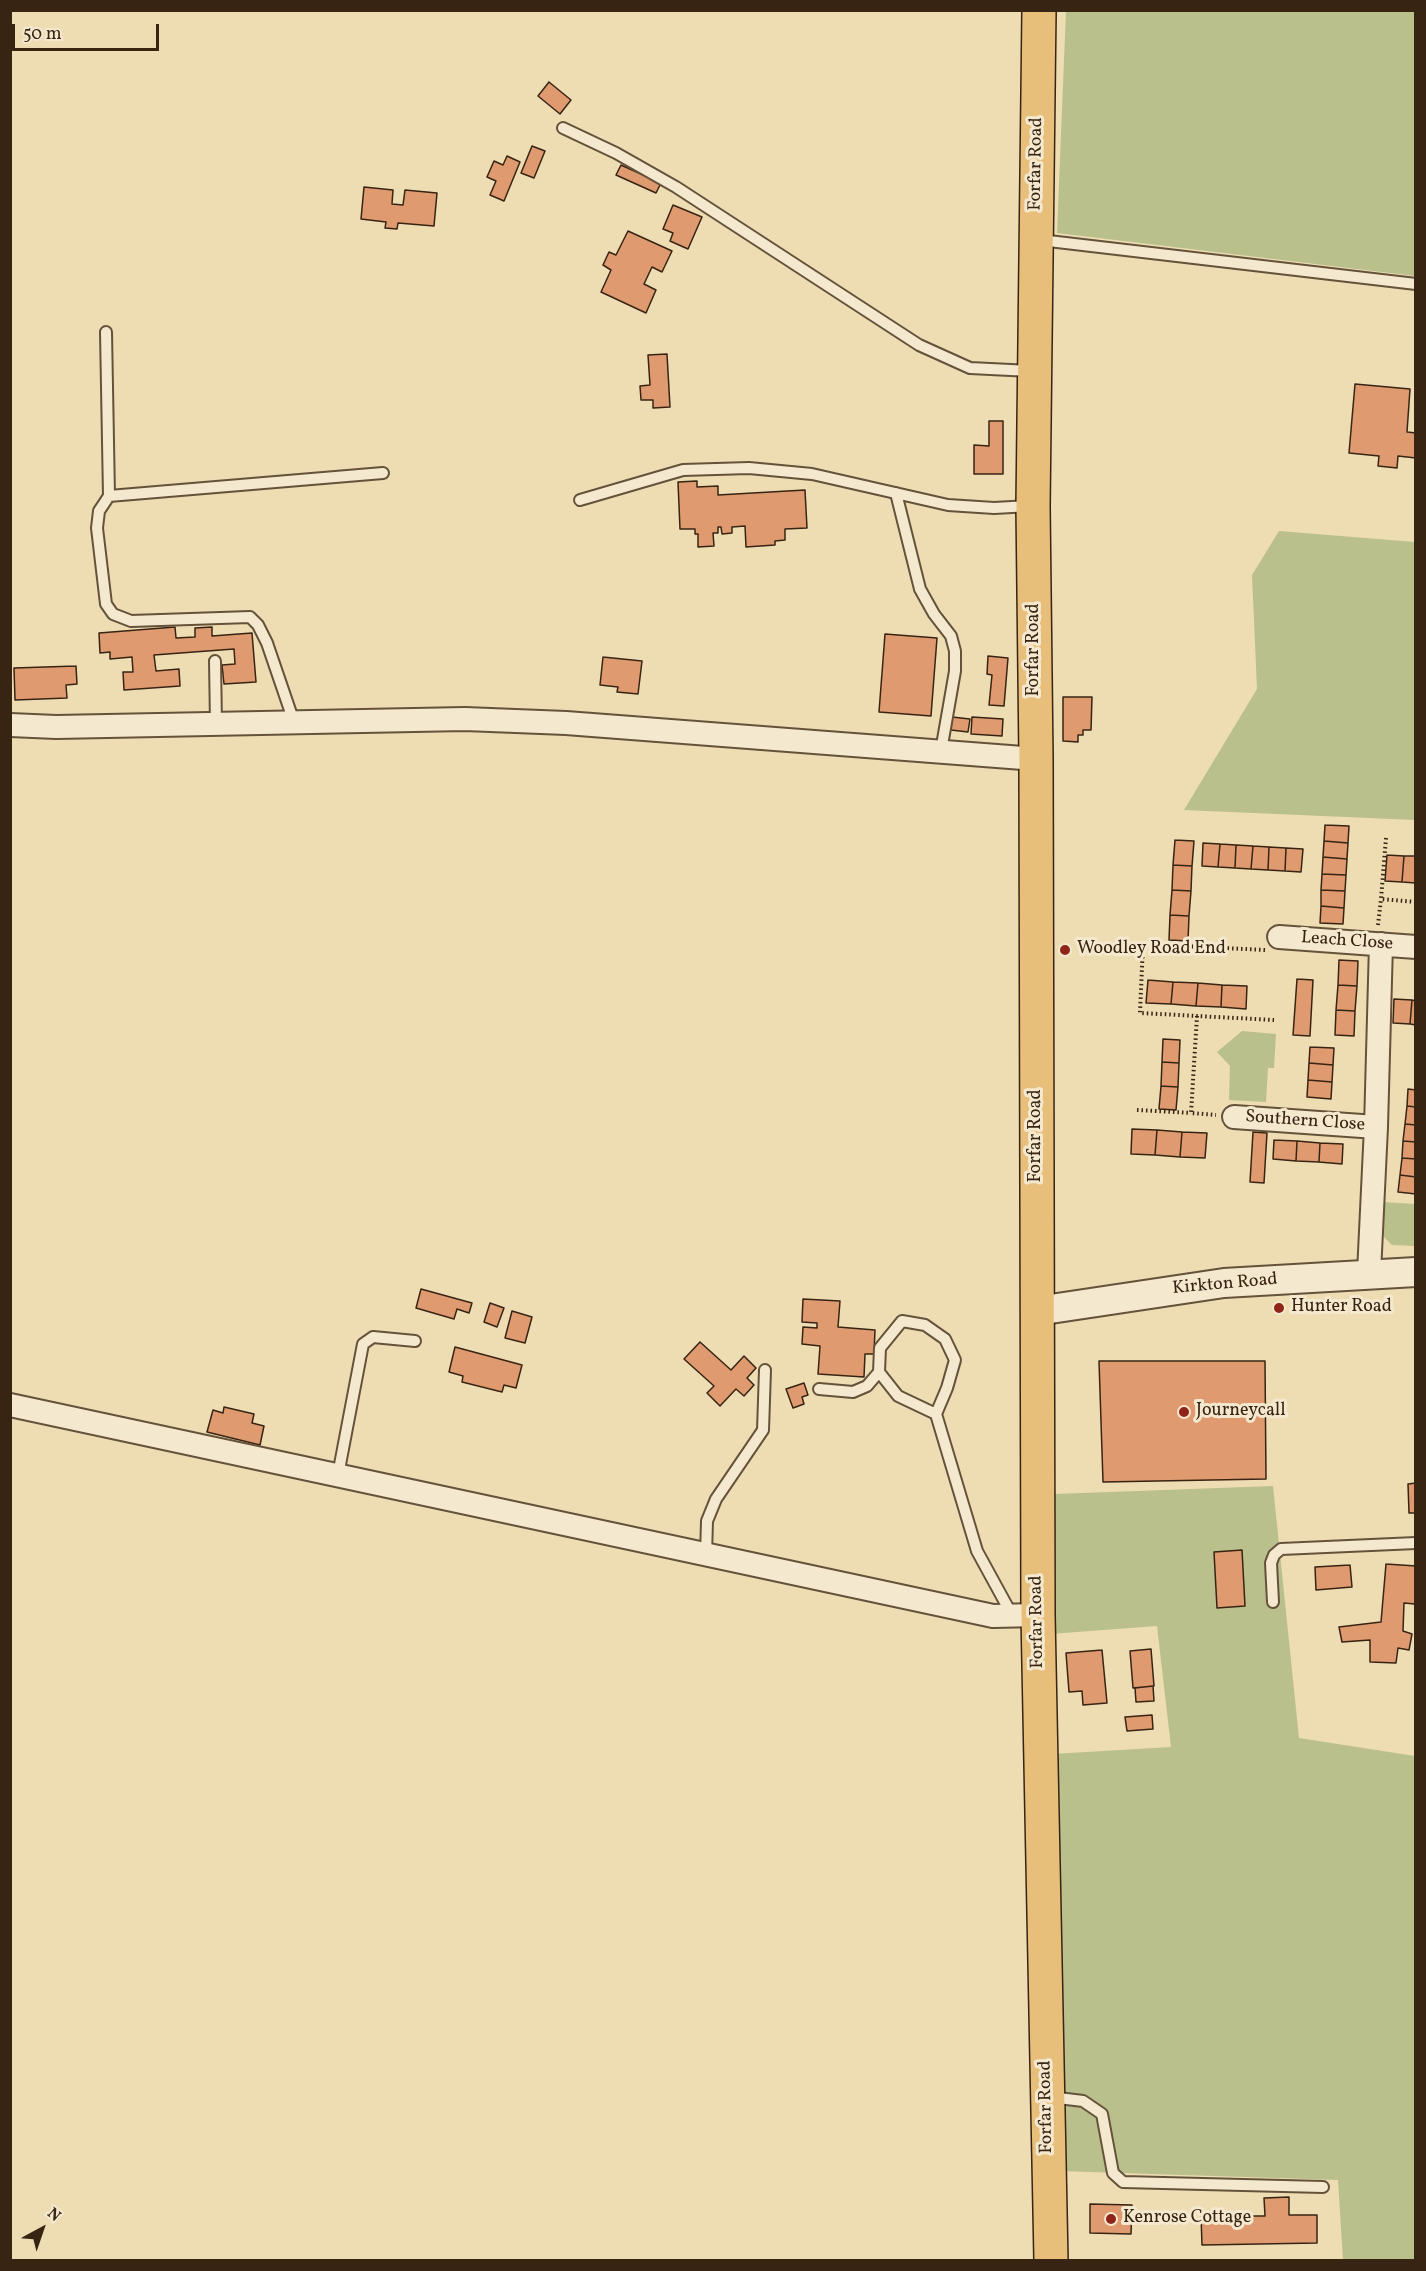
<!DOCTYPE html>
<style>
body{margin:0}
#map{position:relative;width:1426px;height:2271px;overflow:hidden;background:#eedcb3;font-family:Vollkorn,serif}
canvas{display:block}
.frame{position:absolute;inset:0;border:12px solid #372413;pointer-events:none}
.north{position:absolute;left:12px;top:2199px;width:60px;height:60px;-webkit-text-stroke:4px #f4e8ce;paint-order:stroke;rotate:40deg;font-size:16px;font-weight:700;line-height:24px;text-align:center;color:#372413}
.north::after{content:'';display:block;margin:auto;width:21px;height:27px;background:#372413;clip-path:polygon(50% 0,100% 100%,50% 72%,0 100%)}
.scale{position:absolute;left:12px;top:24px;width:147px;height:27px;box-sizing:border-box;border:3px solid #372413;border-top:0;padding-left:8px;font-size:18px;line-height:21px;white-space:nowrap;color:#372413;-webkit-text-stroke:4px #f4e8ce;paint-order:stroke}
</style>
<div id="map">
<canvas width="1426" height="2271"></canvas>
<div class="frame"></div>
<div class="north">N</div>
<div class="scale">50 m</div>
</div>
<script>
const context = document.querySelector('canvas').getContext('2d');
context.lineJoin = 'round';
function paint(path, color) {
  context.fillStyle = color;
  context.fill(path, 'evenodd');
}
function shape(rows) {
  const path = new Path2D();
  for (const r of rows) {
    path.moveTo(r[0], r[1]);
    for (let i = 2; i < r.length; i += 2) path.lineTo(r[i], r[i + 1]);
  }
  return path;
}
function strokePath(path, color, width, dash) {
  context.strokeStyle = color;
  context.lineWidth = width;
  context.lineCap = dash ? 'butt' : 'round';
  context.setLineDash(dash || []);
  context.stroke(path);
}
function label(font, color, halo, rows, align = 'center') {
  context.font = font + ' Vollkorn,serif';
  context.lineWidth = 6;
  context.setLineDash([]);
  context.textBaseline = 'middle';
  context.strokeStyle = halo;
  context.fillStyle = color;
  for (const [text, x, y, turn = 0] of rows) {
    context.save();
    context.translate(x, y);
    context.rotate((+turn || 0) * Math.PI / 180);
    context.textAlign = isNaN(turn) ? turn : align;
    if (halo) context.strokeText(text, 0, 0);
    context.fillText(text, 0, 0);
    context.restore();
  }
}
paint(shape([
 [1066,11,1415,11,1415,276,1057,233],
 [1279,531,1415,542,1415,820,1184,810,1257,689,1252,575],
 [1242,1031,1276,1034,1274,1068,1268,1068,1266,1102,1229,1100,1230,1066,1217,1052],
 [1383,1202,1415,1204,1415,1246,1392,1245,1381,1234],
 [1273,1486,1299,1738,1415,1756,1415,2260,1343,2260,1338,2180,1059,2171,1052,1754,1171,1747,1157,1626,1050,1634,1055,1494]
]), '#bac08b');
const building = shape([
 [549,82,571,100,560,114,538,96,549,82],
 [532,146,545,151,534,178,521,173,532,146],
 [507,156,520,162,504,201,490,195,496,181,487,177,494,161,503,165,507,156],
 [621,165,661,183,656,193,616,175,621,165],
 [364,187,393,190,392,204,403,205,405,190,437,193,434,226,398,223,397,229,385,228,386,222,361,219,364,187],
 [673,205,702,217,688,249,670,241,673,233,663,229,673,205],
 [628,231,672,251,662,272,652,267,644,284,656,290,646,313,601,292,611,270,603,265,609,252,616,255,628,231],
 [667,354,670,407,653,408,653,400,641,400,640,386,650,385,648,355,667,354],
 [1355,384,1410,389,1407,432,1416,433,1416,458,1398,456,1397,468,1378,466,1379,456,1349,453,1355,384],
 [989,421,1003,421,1003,474,974,474,974,445,989,446,989,421],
 [697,481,697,487,718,486,718,495,805,490,807,528,785,529,785,540,775,541,775,545,746,547,745,526,732,527,732,533,722,534,721,527,718,527,718,533,713,533,714,546,698,547,698,534,695,534,695,529,680,529,678,482,697,481],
 [175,627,176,638,195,637,195,628,212,627,212,636,252,633,256,682,224,684,222,665,235,664,234,649,154,655,156,671,179,669,180,686,124,690,123,672,133,672,132,657,110,659,110,652,100,653,99,633,175,627],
 [885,634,937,638,931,716,879,712,885,634],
 [988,656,1008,658,1004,706,989,705,992,675,987,674,988,656],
 [603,657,642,661,638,694,617,692,618,687,600,685,603,657],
 [76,666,77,684,66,685,67,698,15,700,14,668,76,666],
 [1063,697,1092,697,1091,730,1083,730,1083,735,1078,735,1078,742,1063,741,1063,697],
 [952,717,970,719,968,732,951,730,952,717],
 [972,717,1003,719,1002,736,971,734,972,717],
 [1325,825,1349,826,1348,843,1324,841,1325,825],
 [1175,840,1194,841,1192,866,1173,865,1175,840],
 [1324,841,1348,843,1347,859,1323,857,1324,841],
 [1203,843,1220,844,1218,867,1202,866,1203,843],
 [1220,844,1236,845,1235,868,1218,867,1220,844],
 [1236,845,1253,846,1251,869,1235,868,1236,845],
 [1253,846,1269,847,1268,870,1251,869,1253,846],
 [1269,847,1286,848,1285,871,1268,870,1269,847],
 [1286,848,1303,849,1301,872,1285,871,1286,848],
 [1387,855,1404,856,1402,882,1385,881,1387,855],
 [1404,856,1416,856,1416,883,1402,882,1404,856],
 [1323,857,1347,859,1346,875,1322,874,1323,857],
 [1173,865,1192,866,1191,891,1172,890,1173,865],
 [1322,874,1346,875,1345,891,1321,890,1322,874],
 [1172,890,1191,891,1189,916,1170,915,1172,890],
 [1321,890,1345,891,1344,908,1321,906,1321,890],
 [1321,906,1344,908,1343,924,1320,923,1321,906],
 [1170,915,1189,916,1188,941,1169,940,1170,915],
 [1339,960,1358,961,1357,986,1338,985,1339,960],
 [1297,979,1313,980,1310,1036,1293,1035,1297,979],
 [1148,980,1173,982,1171,1004,1146,1003,1148,980],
 [1173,982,1198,983,1196,1006,1171,1004,1173,982],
 [1198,983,1222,985,1221,1007,1196,1006,1198,983],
 [1222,985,1247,986,1246,1009,1221,1007,1222,985],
 [1338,985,1357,986,1355,1011,1336,1010,1338,985],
 [1394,999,1412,1000,1410,1024,1393,1023,1394,999],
 [1412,1000,1416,1001,1416,1025,1410,1024,1412,1000],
 [1336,1010,1355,1011,1354,1036,1335,1035,1336,1010],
 [1163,1039,1180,1040,1179,1063,1162,1062,1163,1039],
 [1310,1047,1334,1048,1333,1065,1309,1063,1310,1047],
 [1162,1062,1179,1063,1178,1087,1161,1086,1162,1062],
 [1309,1063,1333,1065,1332,1082,1308,1080,1309,1063],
 [1308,1080,1332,1082,1331,1099,1307,1097,1308,1080],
 [1161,1086,1178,1087,1176,1110,1159,1109,1161,1086],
 [1408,1089,1416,1090,1416,1107,1407,1106,1408,1089],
 [1407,1106,1416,1107,1416,1125,1405,1124,1407,1106],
 [1405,1124,1416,1125,1416,1142,1403,1141,1405,1124],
 [1132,1129,1157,1130,1155,1155,1131,1154,1132,1129],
 [1157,1130,1182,1132,1180,1157,1155,1155,1157,1130],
 [1182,1132,1207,1133,1205,1158,1180,1157,1182,1132],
 [1253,1132,1267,1133,1264,1183,1250,1182,1253,1132],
 [1274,1140,1297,1141,1296,1161,1273,1159,1274,1140],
 [1297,1141,1320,1143,1319,1162,1296,1161,1297,1141],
 [1403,1141,1416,1142,1416,1159,1402,1158,1403,1141],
 [1320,1143,1343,1144,1342,1164,1319,1162,1320,1143],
 [1402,1158,1416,1159,1416,1177,1400,1175,1402,1158],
 [1400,1175,1416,1177,1416,1194,1398,1192,1400,1175],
 [421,1289,472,1303,469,1313,457,1309,454,1319,416,1308,421,1289],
 [803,1299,840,1301,838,1327,875,1330,874,1354,865,1354,864,1377,818,1374,820,1346,802,1344,803,1327,817,1328,817,1323,802,1322,803,1299],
 [490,1303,504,1308,497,1327,484,1322,490,1303],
 [512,1311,532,1317,525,1343,505,1338,512,1311],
 [700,1342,731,1370,744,1356,756,1368,747,1378,754,1385,744,1396,736,1389,720,1406,707,1393,714,1386,684,1359,700,1342],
 [455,1347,522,1365,516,1388,504,1385,502,1392,462,1382,463,1376,449,1372,455,1347],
 [1099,1361,1265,1361,1266,1479,1103,1482,1099,1361],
 [804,1383,808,1395,802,1397,804,1404,793,1408,786,1389,804,1383],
 [224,1407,254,1414,252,1423,264,1426,260,1445,207,1432,213,1410,223,1413,224,1407],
 [1416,1483,1416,1513,1409,1513,1408,1484,1416,1483],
 [1242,1550,1245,1606,1217,1608,1214,1552,1242,1550],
 [1386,1564,1416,1566,1415,1604,1404,1603,1403,1631,1412,1634,1409,1650,1398,1648,1396,1663,1370,1662,1370,1640,1342,1642,1339,1627,1381,1622,1386,1564],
 [1350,1565,1352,1587,1316,1590,1315,1567,1350,1565],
 [1151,1649,1154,1686,1133,1688,1130,1651,1151,1649],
 [1102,1650,1107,1703,1083,1705,1082,1691,1069,1692,1066,1653,1102,1650],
 [1153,1686,1154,1701,1136,1702,1135,1688,1153,1686],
 [1152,1715,1153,1729,1127,1731,1125,1717,1152,1715],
 [1289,2197,1289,2215,1317,2215,1317,2243,1202,2245,1201,2216,1265,2216,1264,2198,1289,2197],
 [1090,2204,1132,2205,1131,2234,1090,2233,1090,2204]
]);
paint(building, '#df9a6f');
strokePath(building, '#372413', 1.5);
const service = shape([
 [563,128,616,153,676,187,919,345,970,368,1031,371],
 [1040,240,1416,284],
 [106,332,109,496],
 [896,493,920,589,934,614,951,636,955,651,955,671,941,751],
 [580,500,683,470,749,468,812,474,948,505,994,508,1030,506],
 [215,661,216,724],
 [294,722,267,643,258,625,250,617,131,621,113,614,106,604,97,528,99,511,109,496,383,473],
 [819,1389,853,1392,867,1386,879,1372],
 [936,1414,947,1388,955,1360,945,1339,925,1325,902,1321,880,1348,879,1372,898,1396,936,1414,977,1551,1012,1615],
 [338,1475,363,1344,373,1337,415,1341],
 [706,1555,707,1521,716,1499,763,1430,765,1370],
 [1273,1602,1271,1563,1274,1555,1281,1549,1416,1543],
 [1050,2097,1083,2101,1102,2114,1113,2173,1123,2182,1323,2187]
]);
const minor = shape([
 [10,725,56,727,465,719,566,723,1036,759],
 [1279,937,1416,947],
 [1234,1117,1376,1127],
 [1369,1273,1376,1127,1381,944],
 [10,1405,993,1616,1038,1615]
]);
const tertiary = shape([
 [1037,1311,1224,1283,1416,1272]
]);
const primary = shape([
 [1039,10,1033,506,1036,759,1038,1615,1051,2260]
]);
strokePath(service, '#65523b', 14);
strokePath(minor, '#65523b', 26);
strokePath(tertiary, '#65523b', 32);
strokePath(primary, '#372413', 36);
strokePath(shape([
 [1386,838,1381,899,1416,902],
 [1378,925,1381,899],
 [1265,950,1143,944,1140,1013,1274,1020],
 [1197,1016,1191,1113,1216,1115],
 [1137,1110,1191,1113]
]), '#372413', 4, [1.5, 3]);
strokePath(service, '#f4e8ce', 10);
strokePath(minor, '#f4e8ce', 22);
strokePath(tertiary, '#f4e8ce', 28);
strokePath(primary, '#e7be7a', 33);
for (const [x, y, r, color] of [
 [1065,950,6,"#8f2418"],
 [1279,1308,6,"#8f2418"],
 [1184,1412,6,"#8f2418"],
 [1111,2219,6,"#8f2418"]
]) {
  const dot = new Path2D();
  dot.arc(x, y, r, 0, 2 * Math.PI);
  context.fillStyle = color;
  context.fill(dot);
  strokePath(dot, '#f4e8ce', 2);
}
label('18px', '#372413', '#f4e8ce', [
 ["Forfar Road",1037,164,-89],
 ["Forfar Road",1035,650,-90],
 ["Leach Close",1347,942,4],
 ["Southern Close",1305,1122,4],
 ["Forfar Road",1037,1136,-90],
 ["Kirkton Road",1225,1285,-5],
 ["Forfar Road",1038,1622,-91],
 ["Forfar Road",1047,2107,-91]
]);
label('18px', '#372413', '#f4e8ce', [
 ["Woodley Road End",1077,950],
 ["Hunter Road",1291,1308],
 ["Journeycall",1196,1412],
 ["Kenrose Cottage",1123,2219]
], 'left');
</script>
